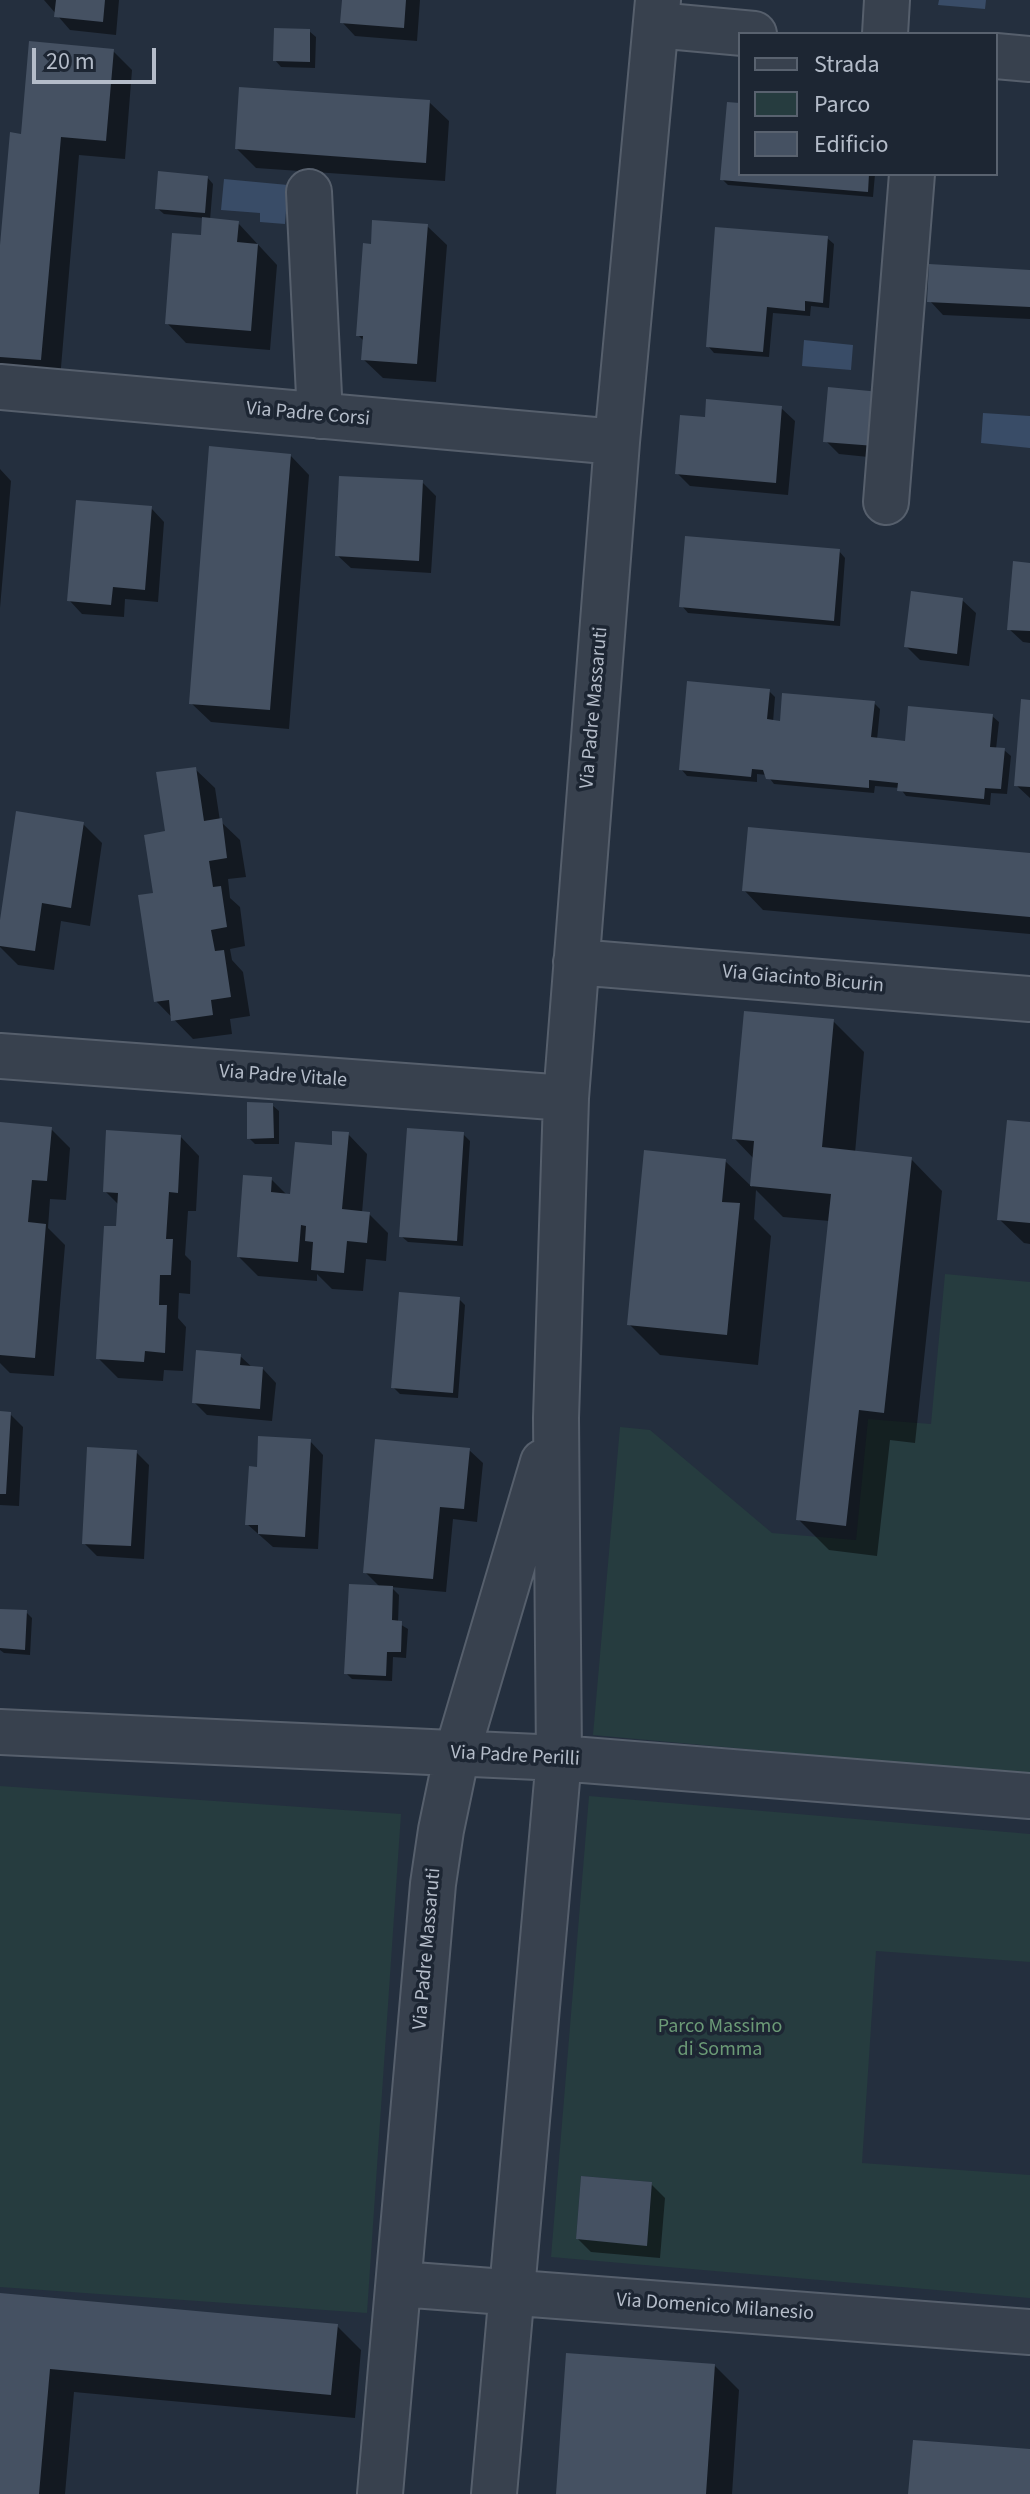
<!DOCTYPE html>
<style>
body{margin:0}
#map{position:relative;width:1030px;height:2494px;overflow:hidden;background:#242f3e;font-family:"Source Sans 3",sans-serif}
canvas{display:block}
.legend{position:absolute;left:738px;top:32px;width:260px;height:144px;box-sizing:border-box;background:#1d2633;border:2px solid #59626f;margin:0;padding:10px 14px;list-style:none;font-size:24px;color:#b4bcc9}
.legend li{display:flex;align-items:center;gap:16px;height:40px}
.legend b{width:40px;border:2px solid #59626f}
.scale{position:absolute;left:32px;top:48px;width:124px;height:36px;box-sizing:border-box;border:4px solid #b4bcc9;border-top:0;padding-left:10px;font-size:24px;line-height:28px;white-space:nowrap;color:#b4bcc9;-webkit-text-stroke:6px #1d2633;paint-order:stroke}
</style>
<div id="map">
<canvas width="1030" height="2494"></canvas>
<ul class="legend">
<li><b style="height:10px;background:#38414e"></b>Strada</li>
<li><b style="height:22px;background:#263c3f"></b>Parco</li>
<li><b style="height:22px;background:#455162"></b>Edificio</li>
</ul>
<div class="scale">20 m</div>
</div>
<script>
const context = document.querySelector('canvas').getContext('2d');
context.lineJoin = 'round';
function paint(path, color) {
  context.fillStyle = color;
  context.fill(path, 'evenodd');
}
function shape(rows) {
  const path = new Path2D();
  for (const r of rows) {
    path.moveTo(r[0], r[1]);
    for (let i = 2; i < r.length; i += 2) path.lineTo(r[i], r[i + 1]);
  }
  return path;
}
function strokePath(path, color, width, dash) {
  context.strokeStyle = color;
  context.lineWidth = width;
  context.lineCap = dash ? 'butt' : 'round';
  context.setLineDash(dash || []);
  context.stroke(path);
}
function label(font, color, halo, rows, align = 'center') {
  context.font = font + ' "Source Sans 3",sans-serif';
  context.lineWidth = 7;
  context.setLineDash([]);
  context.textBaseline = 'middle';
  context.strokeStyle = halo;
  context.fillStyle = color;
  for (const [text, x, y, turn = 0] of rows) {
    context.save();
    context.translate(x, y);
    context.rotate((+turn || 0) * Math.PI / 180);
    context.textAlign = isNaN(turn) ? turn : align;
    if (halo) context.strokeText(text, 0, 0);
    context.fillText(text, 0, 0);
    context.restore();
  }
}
paint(shape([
 [945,1274,1030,1282,1030,1775,593,1735,620,1427,650,1430,772,1533,856,1540,868,1419,931,1424],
 [0,1786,401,1814,367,2313,0,2287],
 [589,1796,1030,1834,1030,1962,876,1951,862,2163,1030,2175,1030,2298,551,2257],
 [581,2176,652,2182,647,2245,576,2239]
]), '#263c3f');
paint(shape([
 [939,0,986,0,985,9,938,5],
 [224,179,288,185,285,224,260,222,260,213,221,210],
 [804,340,853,345,851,370,802,366],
 [983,413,1030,416,1030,448,981,443]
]), '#394c67');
paint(shape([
 [44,0,119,0,116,35,70,30],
 [344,0,420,0,417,41,355,36,342,22],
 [309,31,316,37,315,68,281,67,275,60],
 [113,51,132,70,125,159,79,155,60,379,12,375,0,363,0,268,23,136],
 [429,102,449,121,445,181,256,168,237,149],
 [740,105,740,174,875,174,873,197,728,185,722,179],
 [207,177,213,184,210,220,238,223,277,265,270,350,186,343,167,323,202,237,204,218,164,214,157,208],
 [427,226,447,245,436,382,383,378,363,359,365,342,358,335,372,246],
 [827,238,834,244,829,308,811,306,810,316,773,313,769,357,714,353,708,346],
 [1030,272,1030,319,943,315,930,301],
 [830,389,888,459,839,454,826,441],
 [781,408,795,421,788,495,690,486,677,473,707,419],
 [290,455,309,475,289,729,211,722,191,703],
 [0,469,11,481,0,608],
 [422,482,436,496,431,573,351,568,337,555],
 [151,508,164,522,158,602,125,599,124,617,82,614,69,600],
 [839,551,845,558,840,626,688,613,682,606],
 [1030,565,1030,643,1023,642,1009,629],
 [962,600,976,613,969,666,920,660,906,646],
 [769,691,775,697,773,722,781,723,874,703,880,709,877,740,907,743,992,716,999,722,996,749,1004,750,1011,756,1007,794,991,793,990,805,906,796,900,788,875,786,874,793,774,784,767,775,757,774,757,782,687,776,681,769],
 [1030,702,1030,798,1016,785],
 [195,769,215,788,220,821,240,840,246,877,228,879,230,898,240,907,245,946,230,949,232,960,243,972,250,1016,230,1019,232,1034,193,1039,156,1001,155,894,167,833],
 [83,824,102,843,90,926,61,921,54,970,18,965,0,947,0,933],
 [1030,855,1030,934,763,910,744,890],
 [833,1021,864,1052,855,1153,911,1159,942,1191,915,1443,890,1440,877,1556,829,1550,798,1519,830,1221,783,1217,756,1190,754,1219,771,1236,758,1365,660,1355,629,1324,725,1161,752,1187,754,1159,734,1138],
 [272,1105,279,1111,279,1144,255,1144,249,1138],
 [0,1124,51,1129,70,1148,66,1200,50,1199,48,1228,65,1245,54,1376,10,1373,0,1363],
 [1030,1124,1030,1244,1024,1243,999,1219],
 [348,1134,367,1154,362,1213,369,1214,388,1233,386,1261,366,1259,363,1291,332,1289,317,1274,317,1281,258,1276,239,1257,271,1179,288,1196,292,1197],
 [463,1134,470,1141,463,1246,408,1242,401,1236],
 [180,1136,199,1156,196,1211,188,1211,185,1255,191,1261,190,1294,179,1293,178,1318,186,1327,183,1371,164,1370,163,1381,118,1378,98,1358,120,1206,105,1191],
 [459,1299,465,1305,458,1398,400,1394,393,1387],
 [240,1356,253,1368,263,1369,276,1383,272,1421,207,1415,194,1402],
 [0,1413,10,1414,23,1427,19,1506,0,1505],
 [310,1441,323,1455,318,1549,273,1547,247,1524,259,1469],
 [469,1450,483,1463,477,1522,453,1519,446,1592,391,1587,399,1595,398,1623,408,1629,406,1658,393,1657,392,1681,352,1679,346,1673,381,1588,365,1572],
 [136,1452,149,1465,144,1559,97,1556,84,1543],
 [0,1611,26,1612,32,1618,30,1655,4,1653,0,1650],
 [651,2184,665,2198,660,2258,591,2252,578,2239],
 [0,2295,337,2326,361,2350,355,2418,74,2392,65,2494,0,2494],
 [715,2366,739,2390,732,2494,558,2494]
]), '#0007');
paint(shape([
 [56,0,105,0,103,22,54,17],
 [342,0,406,0,404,28,340,23],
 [274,28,310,29,310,62,273,61],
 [29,41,114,49,106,141,61,137,41,360,0,357,0,245,10,132,21,134],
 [239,87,430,100,426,163,235,149],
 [727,102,740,103,740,174,869,174,868,192,720,180],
 [158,171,208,176,205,213,155,209],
 [202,217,239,221,237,242,258,244,251,331,165,324,172,233,201,235],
 [372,220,428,224,417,364,361,360,363,336,356,336,363,243,371,244],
 [715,227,828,236,823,303,805,301,805,311,767,307,763,352,706,347],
 [929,264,1030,270,1030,307,927,302],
 [828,387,880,392,875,446,823,442],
 [706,399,782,406,776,483,675,474,680,415,705,417],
 [209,446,291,454,270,710,189,704],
 [339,476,423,480,419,561,335,556],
 [76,500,152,506,145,590,113,587,111,605,67,601],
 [685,536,840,549,834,621,679,607],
 [1013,561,1030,563,1030,631,1007,630],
 [911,591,963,598,957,654,904,647],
 [687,681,770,689,767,719,780,721,782,693,875,701,871,737,905,741,908,706,993,714,990,747,1005,748,1001,789,985,788,984,799,897,791,898,783,869,780,869,788,766,779,763,770,752,769,751,777,679,770],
 [1021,699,1030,700,1030,787,1014,786],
 [196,767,204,821,222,818,227,858,209,861,213,887,221,886,227,927,211,930,215,951,224,950,231,997,211,1000,213,1015,171,1021,169,1000,154,1002,138,895,153,893,144,835,165,831,156,772],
 [16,811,84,822,71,908,42,903,35,951,0,946,0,920],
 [748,827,1030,853,1030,917,742,891],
 [744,1011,834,1019,822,1147,912,1157,884,1413,859,1410,846,1526,796,1520,831,1194,750,1186,754,1141,732,1139],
 [247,1102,273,1103,274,1138,247,1139],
 [1007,1120,1030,1122,1030,1223,997,1220],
 [0,1122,52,1127,47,1181,32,1180,28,1222,46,1224,35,1358,0,1355],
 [407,1128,464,1132,457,1241,399,1237],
 [106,1130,181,1135,178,1193,169,1192,166,1239,173,1239,171,1275,160,1275,159,1305,167,1305,165,1353,145,1351,144,1362,96,1359,104,1226,116,1226,118,1193,103,1192],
 [332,1131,349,1132,342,1209,370,1212,367,1243,347,1241,344,1273,311,1270,313,1242,305,1241,306,1226,301,1225,298,1262,237,1257,243,1175,272,1177,271,1192,290,1194,295,1142,332,1145],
 [644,1150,726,1159,722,1202,740,1203,727,1335,627,1325],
 [399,1292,460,1297,453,1393,391,1388],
 [196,1350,241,1354,240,1365,263,1367,260,1409,192,1403],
 [0,1411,11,1412,6,1494,0,1494],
 [258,1436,311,1439,305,1537,258,1534,258,1525,245,1525,249,1466,257,1467],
 [375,1439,470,1448,464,1509,440,1507,433,1579,363,1573],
 [87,1447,137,1450,131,1546,82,1544],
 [349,1584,393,1586,392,1620,402,1621,401,1652,387,1652,386,1676,344,1674],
 [0,1609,27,1610,25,1650,0,1648],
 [581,2176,652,2182,647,2246,576,2239],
 [0,2293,338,2324,331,2395,50,2369,39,2494,0,2494],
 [566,2353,715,2364,706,2494,556,2494],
 [913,2440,1030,2449,1030,2494,908,2494]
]), '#455162');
const minor = shape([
 [656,25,754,34],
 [885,34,887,0],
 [996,56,1030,59],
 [309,192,320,416],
 [0,387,617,442],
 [886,502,912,174],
 [576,962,1030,999],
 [0,1056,566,1098],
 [0,1732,559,1758,1030,1796],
 [400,2284,1030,2332],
 [380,2494,433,1884,441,1830,457,1753,543,1462],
 [494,2494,559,1758,556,1418,566,1098,617,442,658,0]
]);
strokePath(minor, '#565f6c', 48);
strokePath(minor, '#38414e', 44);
label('20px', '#b4bcc9', '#1d2633', [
 ["Via Padre Corsi",308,415,5],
 ["Via Padre Massaruti",595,708,-85],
 ["Via Giacinto Bicurin",803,980,5],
 ["Via Padre Vitale",283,1077,4],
 ["Via Padre Perilli",515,1757,3],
 ["Via Padre Massaruti",428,1949,-85],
 ["Via Domenico Milanesio",715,2308,4]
]);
label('20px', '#6b9a76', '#1d2633', [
 ["Parco Massimo",720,2028],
 ["di Somma",720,2051]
]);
</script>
